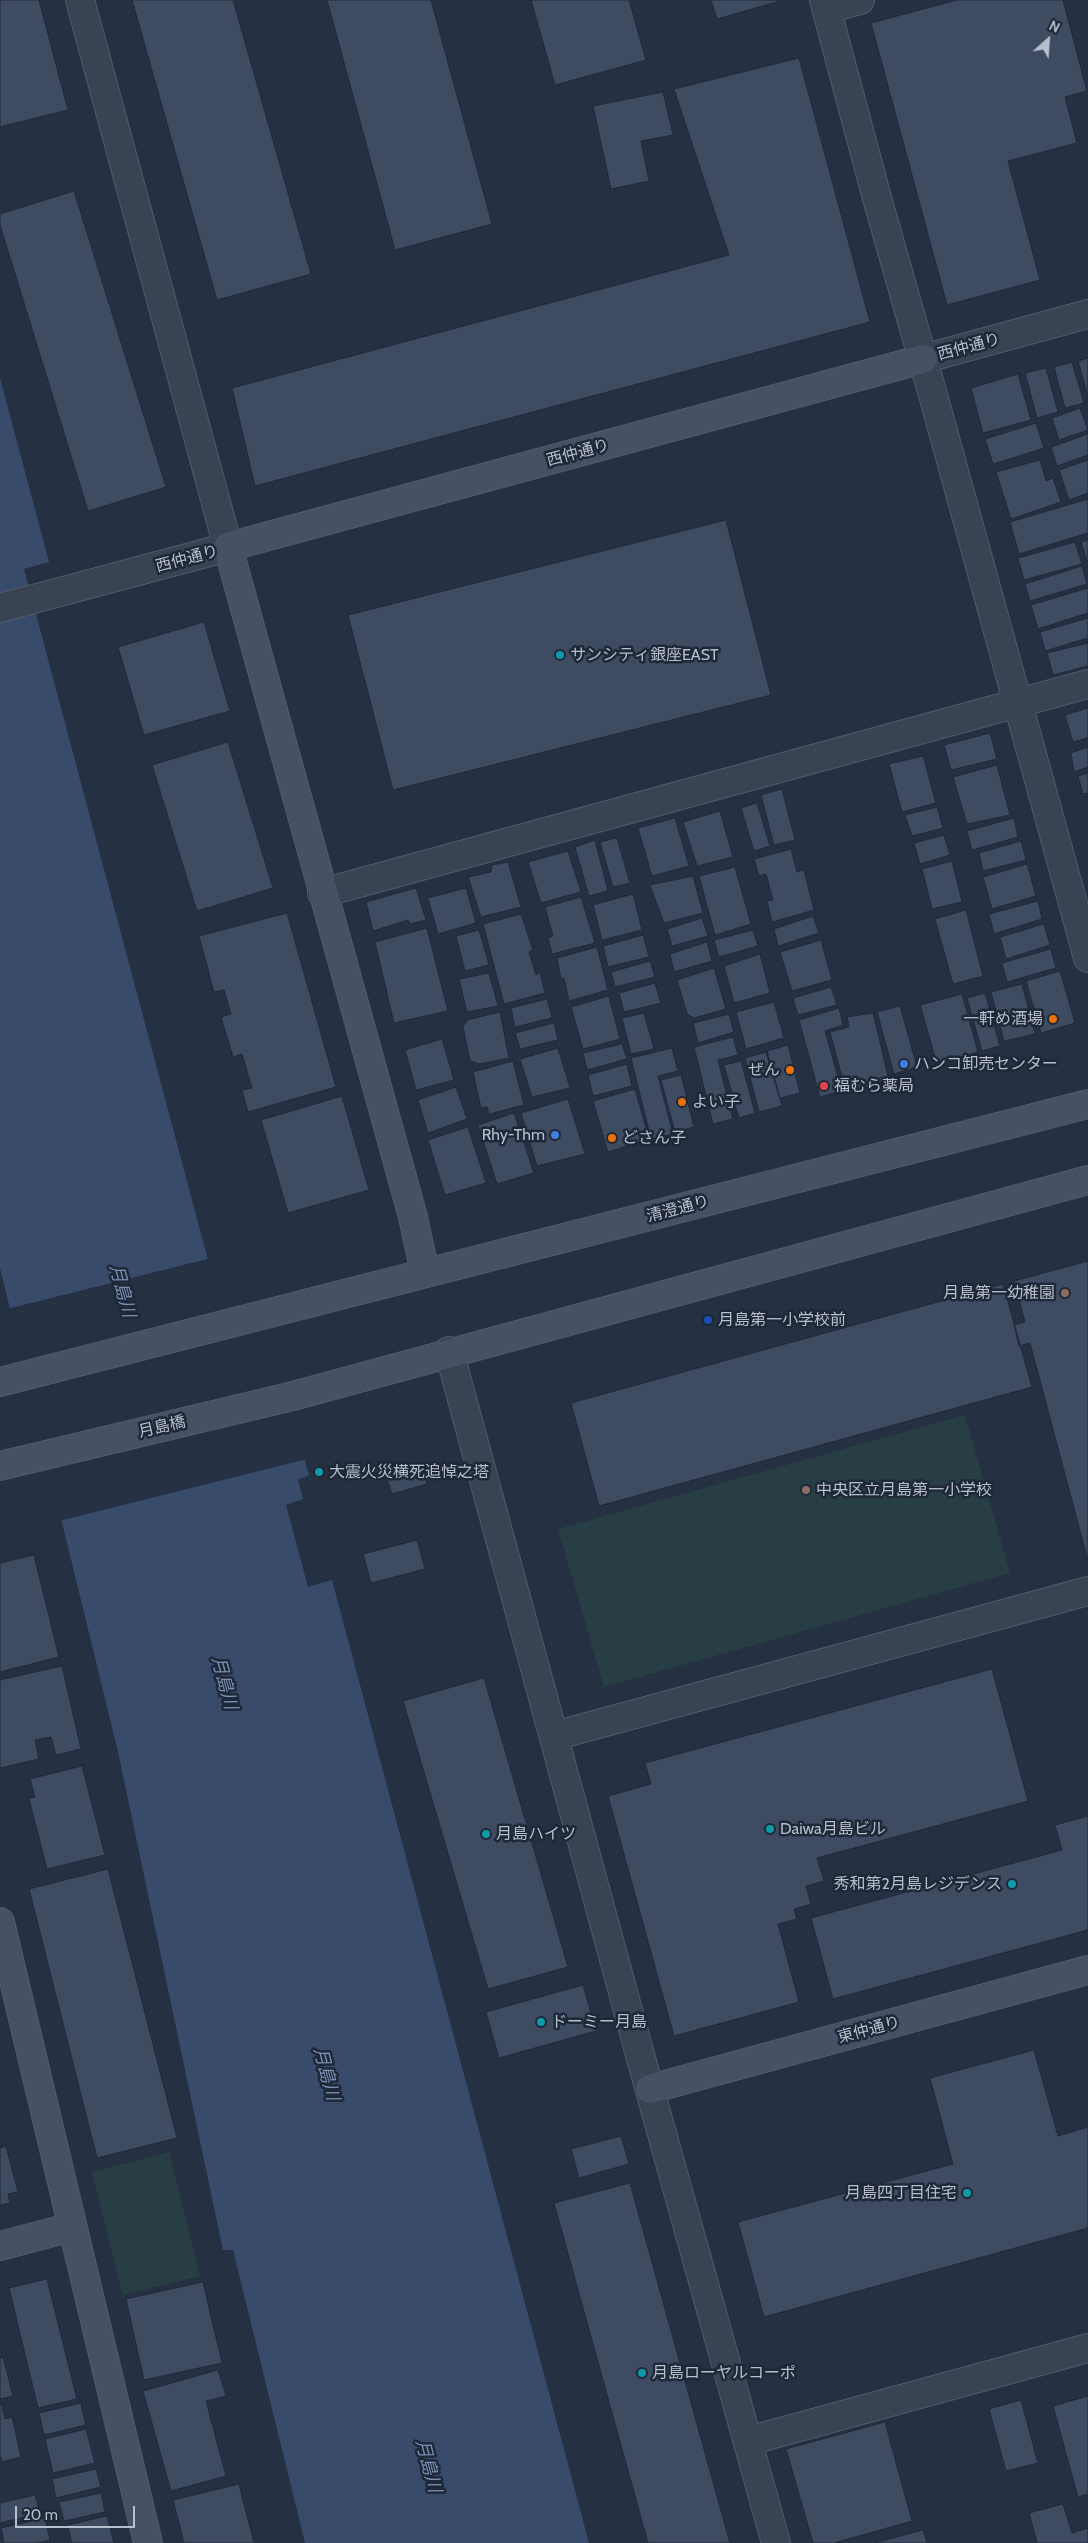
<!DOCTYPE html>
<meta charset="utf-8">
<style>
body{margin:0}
#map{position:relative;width:1088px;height:2543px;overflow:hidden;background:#253043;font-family:Cabin,sans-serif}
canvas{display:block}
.north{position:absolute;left:1023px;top:15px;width:50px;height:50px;-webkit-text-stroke:4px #1e2838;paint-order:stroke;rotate:26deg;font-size:14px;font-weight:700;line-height:20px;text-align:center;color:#b7becc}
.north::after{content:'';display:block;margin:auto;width:18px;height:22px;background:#b7becc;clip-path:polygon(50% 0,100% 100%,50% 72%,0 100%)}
.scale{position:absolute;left:15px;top:2506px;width:120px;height:22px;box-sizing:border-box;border:2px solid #b7becc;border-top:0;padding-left:6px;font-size:15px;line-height:18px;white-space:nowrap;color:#b7becc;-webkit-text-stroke:4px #1e2838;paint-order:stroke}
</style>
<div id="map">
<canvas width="1088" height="2543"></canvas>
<div class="north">N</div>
<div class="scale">20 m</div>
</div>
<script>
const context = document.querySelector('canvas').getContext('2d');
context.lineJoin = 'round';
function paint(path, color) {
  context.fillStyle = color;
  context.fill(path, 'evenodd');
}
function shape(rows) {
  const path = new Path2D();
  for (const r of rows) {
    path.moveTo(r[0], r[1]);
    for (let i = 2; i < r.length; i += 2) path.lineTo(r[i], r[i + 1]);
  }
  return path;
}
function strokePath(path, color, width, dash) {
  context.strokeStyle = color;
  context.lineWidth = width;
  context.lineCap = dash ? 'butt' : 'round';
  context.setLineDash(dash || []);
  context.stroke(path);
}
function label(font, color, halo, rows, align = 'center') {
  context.font = font + ' Cabin,"Noto Sans JP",sans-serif';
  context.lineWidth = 5;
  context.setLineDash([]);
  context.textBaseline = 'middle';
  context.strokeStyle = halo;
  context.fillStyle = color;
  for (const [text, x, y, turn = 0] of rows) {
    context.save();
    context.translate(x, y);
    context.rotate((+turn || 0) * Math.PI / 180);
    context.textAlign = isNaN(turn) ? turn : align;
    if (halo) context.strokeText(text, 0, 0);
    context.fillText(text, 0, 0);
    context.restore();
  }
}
paint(shape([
 [965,1415,1010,1573,604,1687,558,1529],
 [169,2152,200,2276,123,2295,92,2172]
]), '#273f44');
paint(shape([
 [0,378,49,562,24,569,208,1260,246,1251,309,1475,298,1480,303,1499,286,1505,308,1587,332,1580,589,2543,305,2543,233,2250,223,2250,118,1752,0,1268]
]), '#384b6b');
paint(shape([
 [247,1249,307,1459,59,1521,7,1309]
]), '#253043');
const building = shape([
 [0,0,39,0,68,110,0,127,0,0],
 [132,0,233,0,311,274,217,300,132,0],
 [327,0,431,0,492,224,395,250,327,0],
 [531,0,629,0,646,60,555,85,531,0],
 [711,0,780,0,780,1,717,19,711,0],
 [957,0,1063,0,1087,91,1065,97,1077,143,1008,161,1040,280,947,305,871,23,957,0],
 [799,58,870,322,255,486,232,388,729,255,674,89,799,58],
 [663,92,673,135,641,141,649,181,611,189,593,106,663,92],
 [74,191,166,487,88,511,0,225,0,214,74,191],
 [1088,358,1088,397,1078,361,1088,358],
 [1072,362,1084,403,1065,408,1054,367,1072,362],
 [1046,368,1058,412,1037,418,1025,373,1046,368],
 [1018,374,1031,420,983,433,971,388,1018,374],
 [1080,408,1088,430,1059,440,1052,418,1080,408],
 [1036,423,1044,448,993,464,985,439,1036,423],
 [1088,434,1088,455,1057,466,1051,447,1088,434],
 [1040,460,1046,481,1053,478,1061,502,1011,519,996,472,1040,460],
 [1088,460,1088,493,1069,500,1059,470,1088,460],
 [1088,499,1088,533,1019,554,1010,522,1088,499],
 [726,520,771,695,393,790,348,615,726,520],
 [1088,540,1088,560,1087,561,1081,542,1088,540],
 [1075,542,1082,564,1024,580,1018,558,1075,542],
 [1082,566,1087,584,1030,601,1025,584,1082,566],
 [1088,588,1088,613,1038,629,1031,605,1088,588],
 [1088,618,1088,638,1045,651,1040,632,1088,618],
 [204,622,230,711,144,735,118,647,204,622],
 [1088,643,1088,666,1053,675,1047,653,1088,643],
 [1088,708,1088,738,1073,742,1065,715,1088,708],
 [990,733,997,759,951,770,944,745,990,733],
 [228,742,273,888,197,911,152,765,228,742],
 [1088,747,1088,767,1074,772,1071,753,1088,747],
 [923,756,936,803,902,812,889,764,923,756],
 [997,765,1010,815,967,824,953,777,997,765],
 [1088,773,1088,793,1083,794,1078,776,1088,773],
 [782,789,795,840,774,845,761,795,782,789],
 [757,803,770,846,754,851,741,808,757,803],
 [937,807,943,828,912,836,905,815,937,807],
 [720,811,733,857,697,866,683,822,720,811],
 [675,818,689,866,652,876,638,828,675,818],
 [1014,818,1018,837,972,850,967,831,1014,818],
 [944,835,950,855,920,864,914,843,944,835],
 [617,838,630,883,613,887,600,842,617,838],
 [595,840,608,891,589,896,575,847,595,840],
 [1021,841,1026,860,983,871,979,853,1021,841],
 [791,849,797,872,804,870,814,910,772,922,767,901,773,900,766,874,759,876,754,859,791,849],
 [568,851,581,892,541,903,528,862,568,851],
 [952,861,962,902,932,909,922,869,952,861],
 [508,862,521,907,481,917,468,877,491,872,492,865,508,862],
 [1027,864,1036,896,992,909,983,877,1027,864],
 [735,867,751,924,715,935,699,876,735,867],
 [693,876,703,913,664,923,650,885,693,876],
 [416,888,426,920,410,924,408,920,373,931,366,902,416,888],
 [466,888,476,923,438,934,428,898,466,888],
 [633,894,642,930,602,940,593,905,633,894],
 [581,897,595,943,552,954,548,938,553,936,545,907,581,897],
 [1038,901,1042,919,994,934,989,914,1038,901],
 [966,910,983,976,953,984,935,919,966,910],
 [287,913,336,1087,248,1112,242,1090,252,1088,242,1054,233,1057,221,1017,231,1014,224,990,214,992,199,936,287,913],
 [521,914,533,950,529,952,536,975,540,972,545,993,504,1004,483,924,521,914],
 [813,916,819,933,778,946,774,929,813,916],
 [702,918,708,936,672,946,667,929,702,918],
 [1044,924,1050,945,1006,959,1000,937,1044,924],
 [427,928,448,1011,394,1023,375,942,427,928],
 [479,930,489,965,465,971,456,936,479,930],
 [753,930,758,946,719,957,714,940,753,930],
 [643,935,649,957,608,967,603,946,643,935],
 [821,940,832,980,792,991,780,952,821,940],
 [707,942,712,961,674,972,670,954,707,942],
 [597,947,608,990,569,1001,564,978,561,979,557,958,597,947],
 [1051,949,1056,968,1007,982,1002,963,1051,949],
 [760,954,770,993,734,1003,724,966,760,954],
 [650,961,655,977,615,987,611,972,650,961],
 [714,968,726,1009,694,1018,687,1014,677,980,714,968],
 [1060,971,1075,1023,1041,1033,1026,981,1060,971],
 [489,973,498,1006,467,1012,459,979,489,973],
 [655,983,661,1003,624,1012,619,993,655,983],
 [1022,984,1035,1034,1004,1041,991,992,1022,984],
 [831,987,837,1005,798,1015,793,998,831,987],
 [985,993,1000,1046,982,1051,967,998,985,993],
 [962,994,978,1052,937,1064,920,1005,962,994],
 [609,996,620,1039,583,1049,571,1007,609,996],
 [547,999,552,1018,515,1027,511,1008,547,999],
 [774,1002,784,1038,746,1049,736,1012,774,1002],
 [900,1006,917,1067,894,1074,877,1012,900,1006],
 [839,1008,843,1025,825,1031,842,1091,820,1097,799,1020,839,1008],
 [500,1012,509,1058,479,1064,470,1061,463,1027,467,1020,500,1012],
 [644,1013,654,1049,631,1054,622,1018,644,1013],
 [873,1013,889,1080,846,1092,830,1032,849,1027,847,1017,873,1013],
 [729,1014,734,1032,698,1043,693,1023,729,1014],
 [554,1023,558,1040,520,1049,515,1033,554,1023],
 [733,1037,738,1055,718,1060,733,1119,713,1124,694,1047,733,1037],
 [442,1039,454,1080,416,1090,405,1050,442,1039],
 [622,1044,627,1059,587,1070,583,1053,622,1044],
 [788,1045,800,1093,780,1098,767,1051,788,1045],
 [558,1048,570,1088,532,1097,520,1059,558,1048],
 [672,1048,678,1071,658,1076,673,1134,651,1139,631,1058,672,1048],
 [766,1052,782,1106,759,1112,745,1058,766,1052],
 [513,1061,524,1105,489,1114,487,1107,481,1108,473,1072,513,1061],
 [741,1061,755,1113,739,1118,724,1065,741,1061],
 [627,1064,632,1086,593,1096,588,1075,627,1064],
 [681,1075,694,1127,675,1132,661,1080,681,1075],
 [456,1087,467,1119,428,1133,418,1100,456,1087],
 [635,1089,649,1139,608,1152,593,1101,635,1089],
 [342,1096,369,1190,288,1213,261,1120,342,1096],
 [568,1099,585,1154,537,1166,521,1113,568,1099],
 [514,1113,534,1173,497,1184,478,1125,514,1113],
 [468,1127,486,1183,445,1195,428,1140,468,1127],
 [1088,1261,1088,1561,1030,1343,1019,1346,1014,1325,1025,1322,1014,1281,1088,1261],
 [1003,1284,1032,1387,599,1506,571,1403,1003,1284],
 [423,1465,427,1484,392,1494,386,1476,423,1465],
 [417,1540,425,1569,371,1583,363,1554,417,1540],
 [34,1555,59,1657,0,1672,0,1563,34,1555],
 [62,1666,81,1749,56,1755,51,1737,35,1740,39,1759,0,1768,0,1680,62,1666],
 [992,1669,1028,1801,817,1858,824,1881,806,1886,811,1904,794,1909,797,1919,778,1924,799,2002,674,2036,608,1796,651,1784,645,1763,992,1669],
 [484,1678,568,1967,488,1989,403,1701,484,1678],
 [82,1766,105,1855,47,1869,29,1799,35,1797,30,1779,82,1766],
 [1088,1816,1088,1930,833,1999,811,1918,1062,1850,1055,1825,1088,1816],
 [108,1869,177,2138,97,2158,29,1889,108,1869],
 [583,1985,596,2031,499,2058,486,2012,583,1985],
 [1034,2050,1058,2136,1088,2127,1088,2228,764,2317,738,2222,953,2164,930,2078,1034,2050],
 [621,2136,629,2164,579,2178,571,2149,621,2136],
 [6,2146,18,2192,8,2194,10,2203,0,2205,0,2148,6,2146],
 [630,2183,730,2543,648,2543,554,2203,630,2183],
 [47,2279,77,2399,38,2408,9,2288,47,2279],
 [203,2282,222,2363,144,2380,126,2299,203,2282],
 [3,2357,13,2396,0,2399,0,2358,3,2357],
 [218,2370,226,2396,206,2401,226,2476,171,2491,143,2391,218,2370],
 [1088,2396,1088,2494,1078,2497,1053,2406,1088,2396],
 [1021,2400,1038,2463,1006,2471,989,2409,1021,2400],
 [81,2403,86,2425,44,2435,39,2413,81,2403],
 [0,2405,2,2405,5,2419,12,2417,21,2457,2,2462,0,2455,0,2405],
 [885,2422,912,2521,834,2543,813,2543,786,2449,885,2422],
 [86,2429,95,2463,53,2473,45,2439,86,2429],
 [96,2469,101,2487,56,2498,52,2479,96,2469],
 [239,2484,254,2543,184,2543,173,2500,239,2484],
 [101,2493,105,2512,64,2521,59,2502,101,2493],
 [35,2495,40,2513,0,2523,0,2503,35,2495],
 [1063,2504,1072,2533,1088,2528,1088,2543,1034,2543,1037,2542,1029,2513,1063,2504],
 [107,2516,114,2543,72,2543,67,2525,107,2516],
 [45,2518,50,2540,38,2543,4,2543,1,2528,45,2518],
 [923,2530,927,2543,874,2543,923,2530]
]);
paint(building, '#3f4b60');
strokePath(building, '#202a3a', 1);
const street = shape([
 [824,0,877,198,933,395,1088,958],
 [827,9,860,0],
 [923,359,1088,314],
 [0,608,228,547,80,0],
 [322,893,1088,684],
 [449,1351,642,2062,776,2543],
 [554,1736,1088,1591],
 [748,2441,1088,2348]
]);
const secondary = shape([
 [425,1273,413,1217,228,547,923,359],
 [0,1382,1088,1104],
 [0,1466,293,1396,1088,1180],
 [0,1922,148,2543],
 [650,2089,1088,1970],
 [0,2246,72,2227]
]);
strokePath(street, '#525b6a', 30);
strokePath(secondary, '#525b6a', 30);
strokePath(street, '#394353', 28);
strokePath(secondary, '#475166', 28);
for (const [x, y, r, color] of [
 [560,655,5,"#0f9aa8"],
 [1053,1019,5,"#e8710a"],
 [904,1064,5,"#3f7fe0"],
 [790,1070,5,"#e8710a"],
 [824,1086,5,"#e0444e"],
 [682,1102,5,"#e8710a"],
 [555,1135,5,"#3f7fe0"],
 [612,1138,5,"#e8710a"],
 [1065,1293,5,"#8d6e63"],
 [708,1320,5,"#1a4fb4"],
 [319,1472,5,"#0f9aa8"],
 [806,1490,5,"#8d6e63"],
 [770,1829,5,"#0f9aa8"],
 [486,1834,5,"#0f9aa8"],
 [1012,1884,5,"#0f9aa8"],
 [541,2022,5,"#0f9aa8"],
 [967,2193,5,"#0f9aa8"],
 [642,2373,5,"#0f9aa8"]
]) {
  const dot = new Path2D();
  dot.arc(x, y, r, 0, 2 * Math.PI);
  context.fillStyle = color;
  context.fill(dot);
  strokePath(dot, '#1e2838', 2);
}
label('16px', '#b7becc', '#1e2838', [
 ["西仲通り",969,347,-15],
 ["西仲通り",578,453,-15],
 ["西仲通り",187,559,-15],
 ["清澄通り",678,1209,-15],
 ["月島橋",162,1427,-13],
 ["東仲通り",869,2030,-15]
]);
label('16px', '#b7becc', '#1e2838', [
 ["サンシティ銀座EAST",570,655],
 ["一軒め酒場",1043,1019,"right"],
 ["ハンコ卸売センター",914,1064],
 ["ぜん",780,1070,"right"],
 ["福むら薬局",834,1086],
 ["よい子",692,1102],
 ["Rhy-Thm",545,1135,"right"],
 ["どさん子",622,1138],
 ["月島第一幼稚園",1055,1293,"right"],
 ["月島第一小学校前",718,1320],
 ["大震火災横死追悼之塔",329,1472],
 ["中央区立月島第一小学校",816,1490],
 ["Daiwa月島ビル",780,1829],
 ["月島ハイツ",496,1834],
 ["秀和第2月島レジデンス",1002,1884,"right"],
 ["ドーミー月島",551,2022],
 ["月島四丁目住宅",957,2193,"right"],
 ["月島ローヤルコーポ",652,2373]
], 'left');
label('italic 18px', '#7c92b5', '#1e2838', [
 ["月島川",122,1291,75],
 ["月島川",224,1683,75],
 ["月島川",326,2074,75],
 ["月島川",428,2466,75]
]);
</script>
